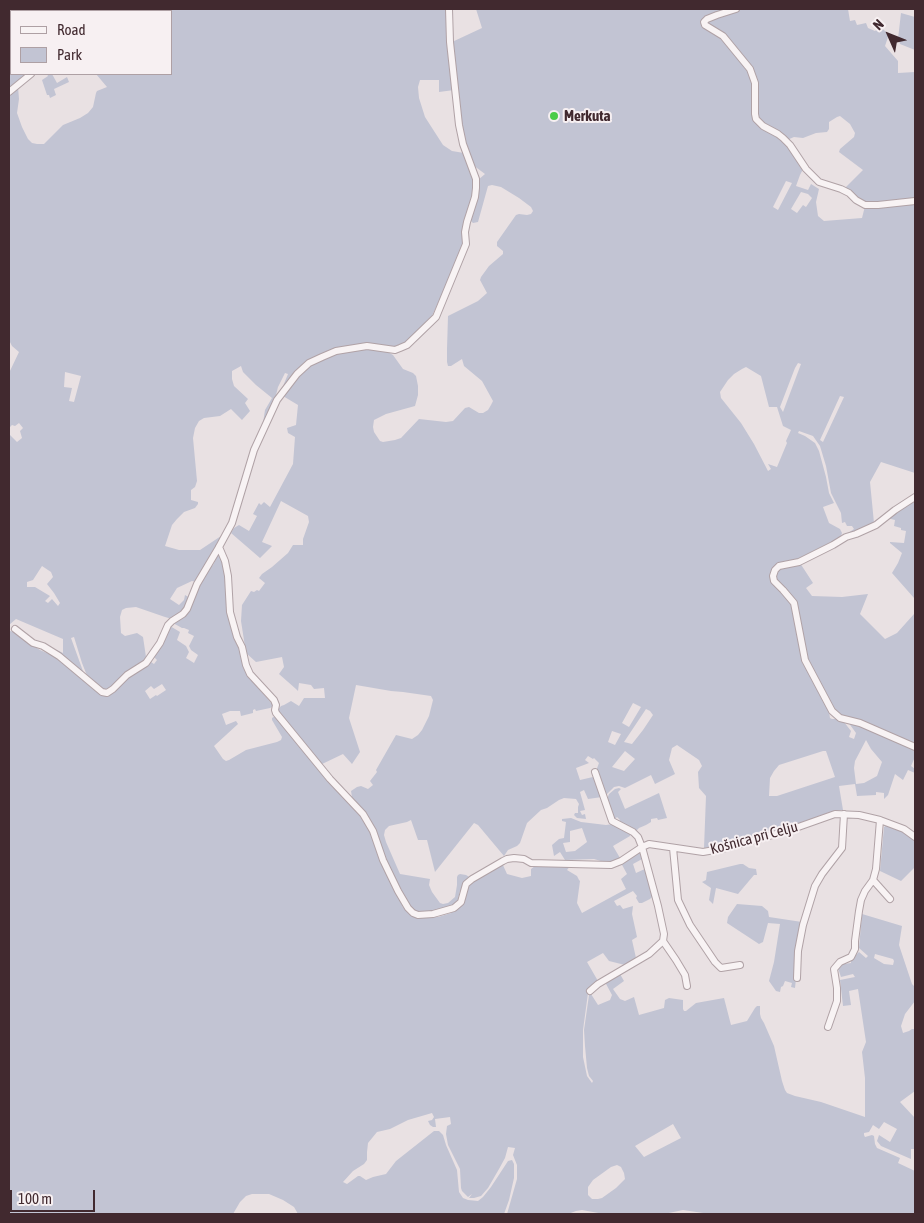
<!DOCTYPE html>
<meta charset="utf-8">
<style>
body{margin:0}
#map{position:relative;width:924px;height:1223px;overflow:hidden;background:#e9e1e3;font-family:"Asap Condensed",sans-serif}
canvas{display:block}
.frame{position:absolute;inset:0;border:10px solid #41292f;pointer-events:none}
.legend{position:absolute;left:10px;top:10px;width:162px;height:65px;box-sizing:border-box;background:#f7f0f2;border:1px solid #aea0a4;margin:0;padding:6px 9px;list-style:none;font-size:15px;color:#41292f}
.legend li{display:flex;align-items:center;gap:10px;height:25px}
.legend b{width:25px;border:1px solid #aea0a4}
.north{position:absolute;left:864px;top:10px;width:50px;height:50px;-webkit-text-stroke:4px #f7f0f2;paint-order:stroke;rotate:314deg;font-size:14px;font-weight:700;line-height:20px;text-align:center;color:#41292f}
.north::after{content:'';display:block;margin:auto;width:18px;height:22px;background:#41292f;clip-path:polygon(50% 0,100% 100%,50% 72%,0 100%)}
.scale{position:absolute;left:10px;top:1190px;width:85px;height:22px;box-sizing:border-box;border:2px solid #41292f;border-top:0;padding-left:6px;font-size:15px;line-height:18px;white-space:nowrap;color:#41292f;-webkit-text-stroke:4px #f7f0f2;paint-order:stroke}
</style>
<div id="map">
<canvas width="924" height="1223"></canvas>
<div class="frame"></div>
<ul class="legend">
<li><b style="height:6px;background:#f8f3f4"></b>Road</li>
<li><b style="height:14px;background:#c2c4d3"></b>Park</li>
</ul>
<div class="north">N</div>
<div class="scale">100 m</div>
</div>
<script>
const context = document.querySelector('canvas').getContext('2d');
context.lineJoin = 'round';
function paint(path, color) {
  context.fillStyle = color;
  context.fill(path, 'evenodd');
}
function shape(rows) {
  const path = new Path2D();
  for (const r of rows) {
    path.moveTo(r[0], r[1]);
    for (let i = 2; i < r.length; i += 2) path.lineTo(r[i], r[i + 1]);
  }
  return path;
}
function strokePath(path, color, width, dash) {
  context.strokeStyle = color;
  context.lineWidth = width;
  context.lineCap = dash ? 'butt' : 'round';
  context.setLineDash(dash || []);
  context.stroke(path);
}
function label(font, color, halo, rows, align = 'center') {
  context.font = font + ' "Asap Condensed",sans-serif';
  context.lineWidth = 4;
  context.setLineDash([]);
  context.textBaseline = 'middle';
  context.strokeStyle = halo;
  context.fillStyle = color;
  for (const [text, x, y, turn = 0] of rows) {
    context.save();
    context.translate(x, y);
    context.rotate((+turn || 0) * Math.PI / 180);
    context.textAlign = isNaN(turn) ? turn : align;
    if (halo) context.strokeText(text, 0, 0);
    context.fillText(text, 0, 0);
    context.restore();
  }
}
paint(shape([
 [9,9,66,9,61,11,11,11,11,74,27,74,9,90],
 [168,9,447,9,454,90,439,92,439,80,420,80,418,87,419,98,425,117,443,145,452,151,464,153,473,179,474,189,461,253,432,316,404,344,397,347,391,347,376,344,365,344,318,356,281,391,288,374,285,373,278,387,275,399,263,423,265,410,272,398,256,385,243,372,241,366,232,371,232,379,234,386,248,399,245,403,250,411,242,420,231,409,220,416,204,418,199,421,195,428,193,438,197,481,195,487,191,490,191,500,198,502,198,504,195,508,184,512,177,519,172,525,165,546,179,550,200,550,221,536,196,582,192,581,177,588,170,599,179,605,184,600,185,595,190,598,182,612,172,619,165,617,136,607,126,608,122,610,120,617,121,633,125,636,137,633,143,637,146,657,144,661,108,690,104,690,88,678,82,663,74,637,71,638,84,674,57,652,57,650,63,653,63,639,16,619,9,625,9,434,17,442,22,438,20,431,23,428,19,423,15,426,12,425,9,428,9,373,19,352,12,346,9,340,9,94,18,87,19,99,17,113,22,127,28,139,32,143,37,144,44,144,63,125,80,118,88,113,93,107,96,93,97,91,107,87,96,74,130,74,138,75,140,74,171,74,171,11,168,11],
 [65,372,81,376,74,402,69,401,72,388,64,387],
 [42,566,51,572,53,577,47,584,54,593,60,603,58,606,52,599,48,603,45,601,50,596,35,587,27,587,27,582,33,580],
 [476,9,728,9,704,18,701,22,703,27,707,30,721,38,748,71,753,83,753,114,785,142,803,169,800,175,796,186,808,190,811,184,819,189,816,202,818,216,824,221,862,218,865,206,915,203,915,473,881,462,870,482,874,523,853,533,848,533,854,529,852,526,847,526,845,522,842,523,841,513,831,493,826,466,820,446,813,436,799,431,798,433,805,436,815,443,819,451,826,477,829,493,834,503,823,507,829,523,840,529,842,533,841,536,839,539,802,559,791,562,771,574,790,600,800,643,829,712,830,718,832,719,836,719,844,722,851,731,849,737,854,739,856,733,848,722,852,723,915,749,915,757,911,766,915,769,915,773,908,770,903,780,895,774,888,795,884,799,884,793,876,792,876,795,857,796,855,784,839,786,843,810,833,811,797,824,745,839,723,845,704,848,706,796,699,788,698,772,702,766,699,760,677,745,672,748,669,760,675,774,655,784,651,775,625,788,619,786,614,787,607,794,605,798,596,771,599,763,594,758,593,759,588,756,585,760,589,763,576,768,580,780,593,777,596,779,602,797,588,799,584,790,580,792,585,810,580,811,582,815,585,814,586,819,577,818,574,815,575,813,578,813,578,807,579,804,576,799,564,798,559,800,547,808,541,810,527,823,520,843,517,846,508,850,504,856,478,825,474,823,435,872,427,840,418,840,411,820,407,822,389,826,385,830,384,835,386,842,400,874,430,879,429,885,432,892,440,903,443,904,448,903,455,897,457,885,457,877,458,875,460,874,466,875,471,878,465,883,460,891,457,903,449,908,417,913,411,908,401,892,365,813,352,797,351,791,357,787,361,786,368,789,373,785,370,781,377,772,376,770,396,735,412,739,418,735,422,730,429,716,433,700,431,696,403,692,391,691,356,685,349,718,360,752,352,764,343,754,320,765,277,711,281,706,284,705,291,701,299,706,304,698,325,698,324,688,314,689,311,685,299,683,298,691,296,689,279,674,284,667,282,657,256,662,246,653,241,621,242,605,251,591,254,592,257,590,259,591,265,583,259,578,262,574,272,567,288,553,293,545,303,545,303,539,309,522,308,516,281,501,262,542,272,546,260,558,231,533,234,528,239,525,249,531,257,516,253,514,259,503,261,505,264,502,270,507,293,464,295,437,288,433,287,428,296,425,298,405,283,396,293,382,310,365,341,352,360,348,386,351,393,355,403,369,413,373,416,376,418,386,418,395,415,406,386,414,374,420,373,427,374,432,380,441,383,442,395,440,401,438,419,419,446,422,453,421,465,408,469,407,479,413,483,413,488,410,491,405,493,401,482,381,464,366,462,359,451,366,448,366,447,362,447,349,448,316,478,301,487,293,480,280,481,277,489,266,503,254,503,251,497,246,497,242,516,215,519,214,527,215,531,214,533,211,531,207,519,198,501,187,492,185,488,186,478,222,473,223,470,220,478,180,485,174,473,165,471,161,461,124,452,42,482,28],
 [786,181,792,183,778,210,773,207],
 [801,192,808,194,812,198,806,207,803,205,797,213,791,209],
 [798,363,801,364,783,412,780,407,795,368],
 [746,367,761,376,769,407,777,407,783,426,791,430,786,441,787,443,777,467,768,464,771,469,768,471,754,444,741,423,721,398,720,392,728,380,734,374,742,369],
 [840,396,844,397,823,442,820,440],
 [633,703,641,707,629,727,622,723],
 [646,709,650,711,653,715,643,730,632,744,624,742],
 [612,731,621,734,615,745,608,742],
 [866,740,871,749,882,762,877,776,864,783,856,784,854,768,855,761],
 [625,751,635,759,624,771,612,767],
 [823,751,826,751,835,777,777,796,769,796,770,778,774,771,779,765],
 [744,9,848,9,850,21,855,20,857,25,866,23,868,28,875,31,880,27,889,34,885,46,898,61,898,73,915,72,915,199,866,203,858,199,845,188,863,170,839,152,840,149,854,137,855,133,850,124,840,116,837,117,829,122,829,129,827,132,816,133,803,138,794,137,787,140,768,128,758,118,758,97,743,58,706,23,708,20,717,16],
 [901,13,915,17,915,50,900,44,898,39],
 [47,74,52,74,57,83,67,77,69,82,54,89,56,95,50,98,49,95,47,95,42,80,48,76],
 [915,499,915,744,846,718,834,710,806,659,795,601,776,582,776,571,779,568,800,563,813,583,806,588,812,596,842,597,868,594,860,614,885,639,897,633,914,614,914,598,892,573,898,563,902,553,890,543,890,542,904,543,906,531,901,530,901,528,894,526,895,520,887,518],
 [220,553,221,555,244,669,249,677,272,704,272,707,270,708,256,711,255,709,253,710,253,713,241,716,240,711,230,711,222,714,226,725,236,721,238,724,214,746,223,759,226,761,229,760,246,750,277,742,281,740,282,737,272,720,272,718,275,716,361,816,371,832,382,863,403,907,410,915,418,918,438,917,451,913,464,903,469,885,474,880,502,863,507,874,522,878,531,876,531,869,538,864,571,865,567,870,577,876,579,880,580,881,577,903,582,913,626,889,621,879,627,874,621,863,640,851,644,858,633,864,636,873,647,868,654,895,650,899,642,903,639,903,636,898,637,896,633,891,614,901,617,906,620,905,623,909,633,906,632,914,637,937,632,940,636,958,625,965,609,961,603,953,587,962,598,981,588,993,583,1030,583,1057,587,1076,592,1083,593,1081,589,1076,587,1068,585,1046,584,1030,589,995,591,994,598,1005,610,1000,612,995,605,982,620,974,624,981,613,989,620,999,625,1001,634,997,639,1015,664,1008,665,1000,669,998,683,1000,683,1009,684,1011,686,1011,696,1003,724,998,731,1025,747,1021,755,1008,757,1006,760,1006,760,1014,761,1018,764,1023,774,1046,782,1081,785,1090,787,1093,795,1096,821,1102,865,1117,865,1078,862,1052,866,1042,858,989,849,991,851,1005,843,1006,840,980,855,977,853,974,841,977,838,968,842,961,844,964,851,963,851,960,859,952,866,958,868,956,859,948,862,914,902,926,899,945,912,984,915,987,915,1001,905,1014,901,1026,903,1033,909,1031,912,1029,915,1029,915,1091,900,1102,915,1118,915,1149,911,1149,911,1159,881,1146,877,1141,879,1135,890,1142,897,1129,884,1122,879,1129,873,1125,869,1132,864,1133,864,1135,865,1137,872,1135,874,1136,875,1144,877,1148,900,1158,898,1163,915,1171,915,1214,742,1214,740,1213,710,1214,683,1210,664,1214,604,1214,582,1210,576,1211,568,1214,507,1214,517,1179,517,1165,513,1155,515,1148,508,1147,505,1158,499,1169,488,1188,481,1196,474,1198,469,1198,472,1194,468,1197,462,1191,461,1188,460,1169,448,1145,446,1134,447,1126,451,1124,450,1117,435,1119,436,1127,433,1127,430,1125,428,1121,432,1120,434,1117,432,1113,408,1120,390,1129,377,1132,368,1143,367,1152,367,1160,364,1164,353,1171,343,1182,347,1184,358,1176,360,1176,366,1180,373,1177,386,1174,396,1161,434,1131,439,1131,443,1135,446,1145,457,1170,459,1192,463,1198,468,1200,478,1201,483,1197,491,1187,508,1161,512,1160,514,1164,514,1178,509,1200,504,1214,298,1214,294,1207,283,1200,269,1194,252,1194,246,1196,240,1202,233,1214,9,1214,9,631,17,632,29,643,40,650,58,658,75,674,102,695,112,693,124,680,151,662,154,664,157,660,153,656,170,626,180,632,177,640,186,646,189,652,186,658,194,663,198,655,191,650,189,646,194,636,188,633,189,630,184,628,182,628,173,623,184,615,206,571,213,565,216,559,216,556],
 [162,684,166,690,157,696,156,695,150,699,145,691,151,686,154,689],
 [875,954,893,959,894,961,893,965,884,964,874,958],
 [673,1124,681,1138,644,1157,635,1146],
 [617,1165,621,1167,624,1173,625,1179,616,1188,602,1198,598,1199,592,1199,588,1195,588,1187,593,1180,611,1167],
 [619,788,621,789,618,792,625,809,659,793,667,818,658,820,657,818,651,819,651,822,646,825,639,828,636,831,618,823,620,820,617,817,614,820,607,799,609,794,615,789],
 [571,818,581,822,606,825,613,824,632,833,630,836,613,846,620,858,612,862,604,862,594,859,565,860,560,852,554,856,552,845,559,839,564,838,566,822,562,821,562,819],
 [582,828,587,842,575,851,566,852,563,843,570,842,570,831],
 [887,825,900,829,915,840,915,867,901,881,880,871,884,827],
 [740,864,743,864,749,868,756,869,757,875,754,875,738,894,716,888,713,904,709,900,711,888,702,882,706,880,707,872],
 [737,904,762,906,768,911,769,917,802,922,795,988,791,987,792,983,785,981,783,986,781,987,780,992,776,991,769,981,774,962,780,924,768,923,763,942,759,944,727,923,728,917]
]), '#c2c4d3');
const minor = shape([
 [736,9,717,15,707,19,704,22,705,25,723,36,750,69,755,83,755,114,756,119,763,126,778,134,783,138,790,145,806,169,819,182,841,189,849,193,856,200,865,205,878,205,915,201],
 [82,11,86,9],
 [9,92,31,74],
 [915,497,895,510,876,525,856,534,846,537,833,545,799,562,779,566,775,570,773,576,774,581,783,590,794,603,805,660,832,711,840,718,860,723,915,747],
 [219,547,225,561,228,576,230,612,237,637,242,647,246,665,250,674,274,700,276,705,275,710,276,713,330,779,363,814,373,831,383,860,398,891,408,908,413,913,418,915,433,914,454,908,461,902,466,884,472,879,503,861,507,859,514,858,524,859,531,863,611,865,621,861,642,847,649,844,703,852,726,848,787,831,835,814,859,815,880,820,904,829,915,837],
 [15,629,33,643,43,646,59,656,102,692,107,693,113,689,127,675,146,663,160,643,168,625,172,621,183,614,187,609,197,584,219,547,232,523,254,450,277,400,297,374,309,363,322,357,336,351,367,346,395,350,400,348,407,345,436,317,466,244,465,232,467,222,475,197,476,188,476,179,463,144,459,125,450,42,449,9],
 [595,772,612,821,633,832,638,837,642,847,658,906,664,934,663,941,676,960,685,975,687,986],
 [673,848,678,900,690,925,715,962,721,968,740,965],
 [873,880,890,899],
 [797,978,798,951,803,925,815,886,822,874,842,848,844,814],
 [590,991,598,984,649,954,663,941],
 [828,1027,837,1001,837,988,834,969,840,962,851,957,855,949,855,941,859,911,861,900,865,891,873,880,876,869,880,820]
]);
strokePath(minor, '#b0a2a6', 8);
strokePath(minor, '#f8f3f4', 6);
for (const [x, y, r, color] of [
 [554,116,5,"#4ccc48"]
]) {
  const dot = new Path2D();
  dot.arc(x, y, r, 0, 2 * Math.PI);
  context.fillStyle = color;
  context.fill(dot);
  strokePath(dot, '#f7f0f2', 2);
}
label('bold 15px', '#41292f', '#f7f0f2', [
 ["Merkuta",564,116]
], 'left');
label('15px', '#41292f', '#f7f0f2', [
 ["Košnica pri Celju",754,838,-15]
]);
</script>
